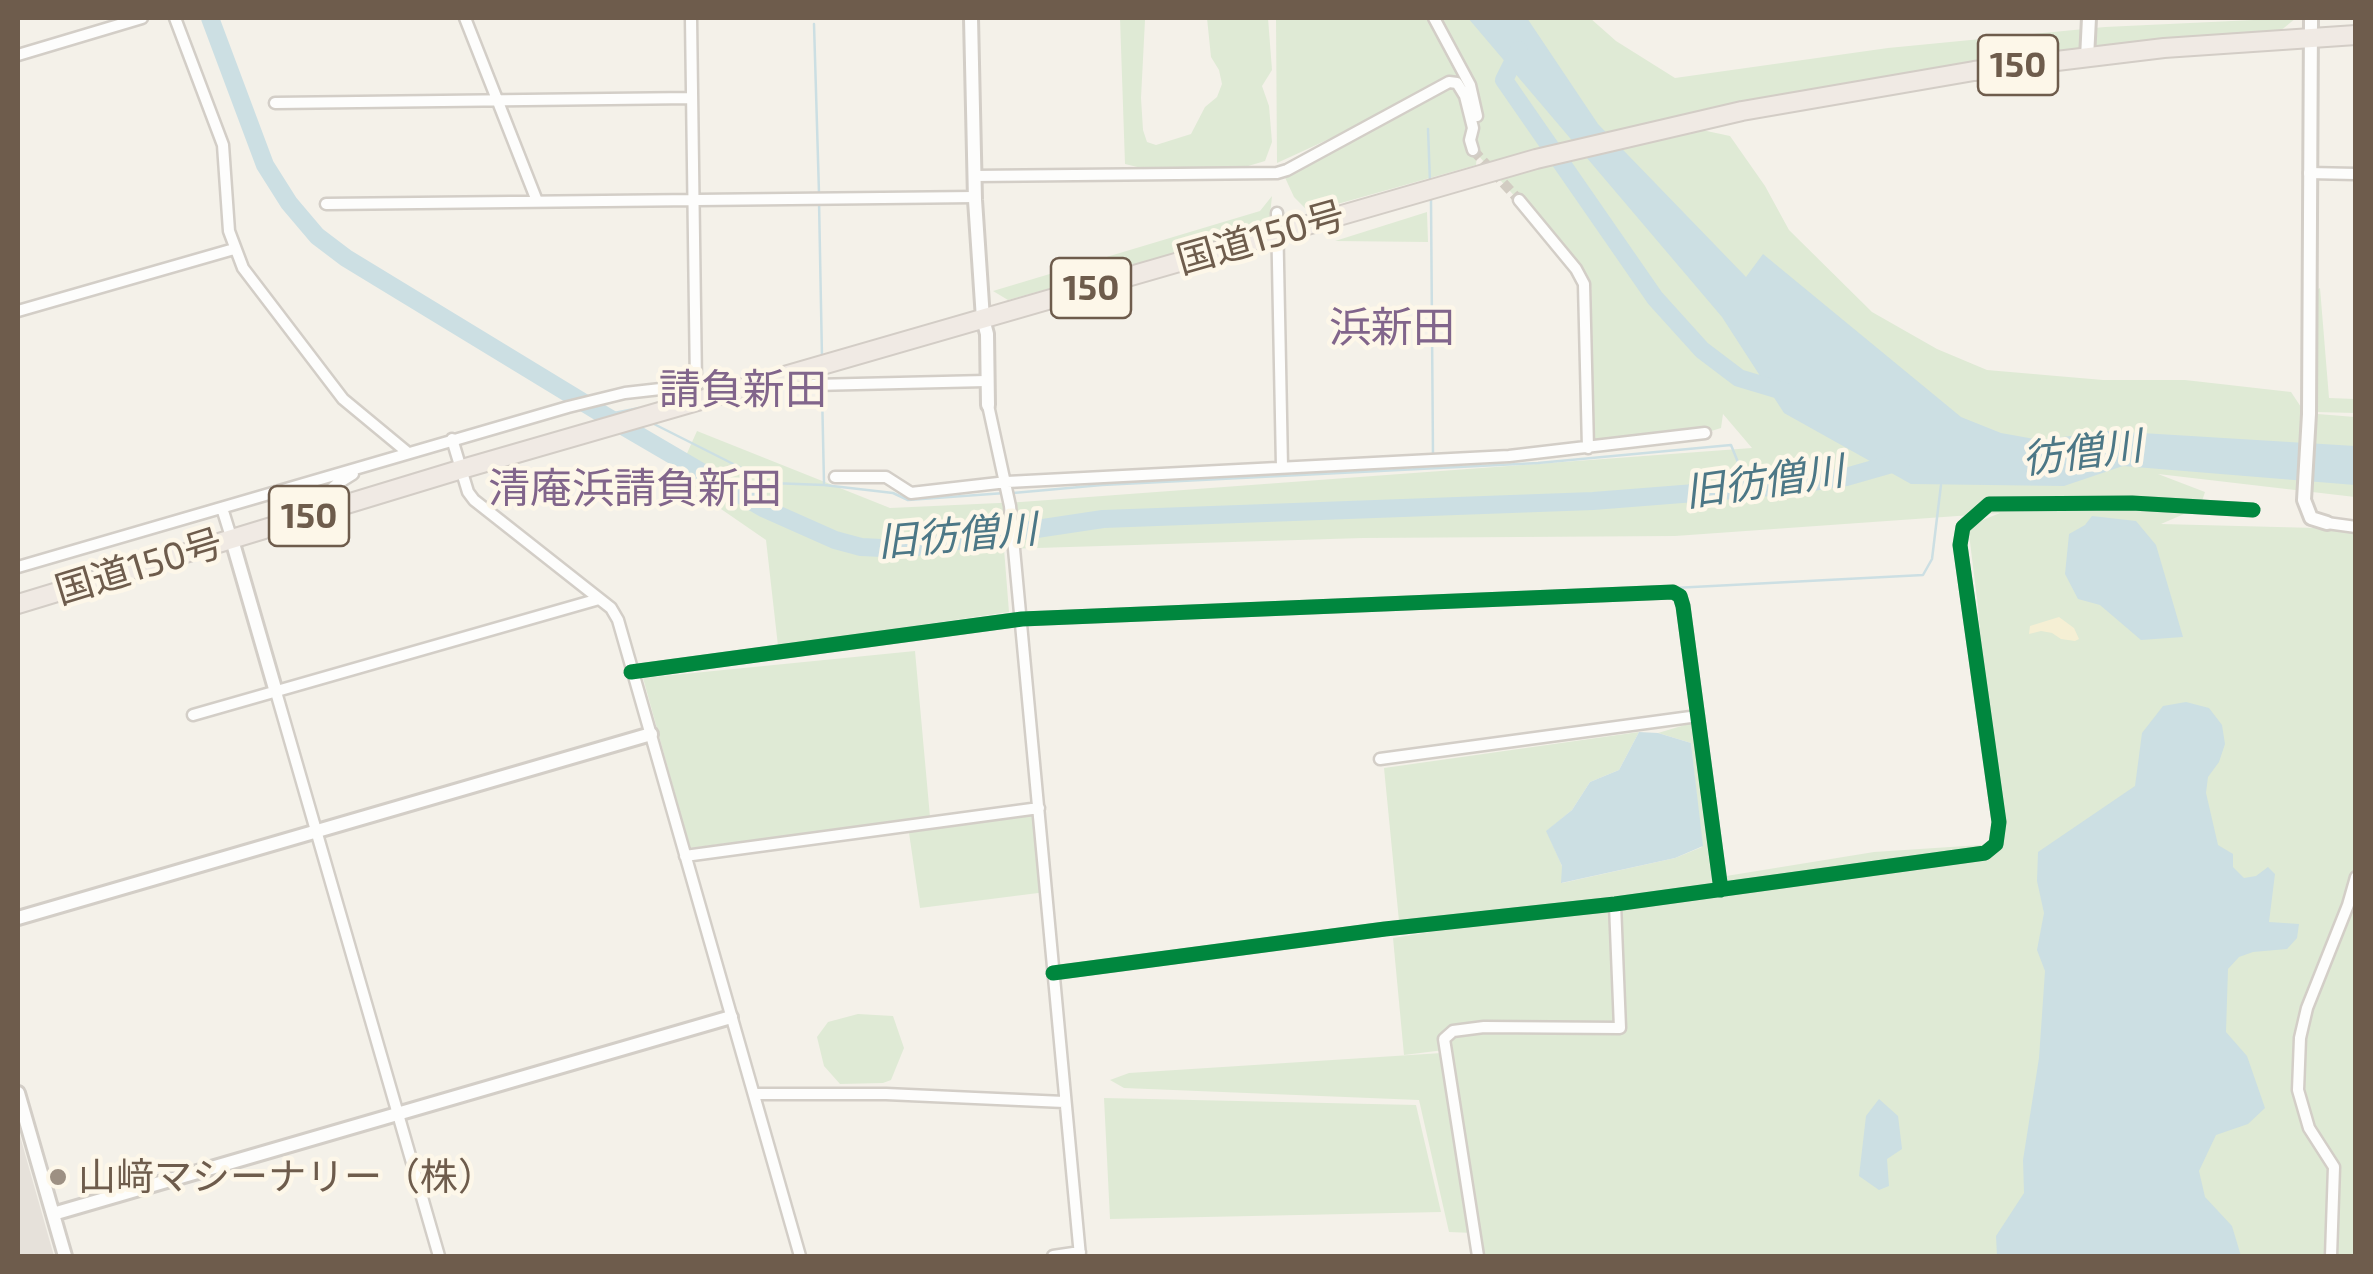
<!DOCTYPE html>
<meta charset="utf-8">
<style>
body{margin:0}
#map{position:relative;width:2373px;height:1274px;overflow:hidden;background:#f4f1e9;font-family:"Exo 2",sans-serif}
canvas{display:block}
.frame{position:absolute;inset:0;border:20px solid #6e5c4c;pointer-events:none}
</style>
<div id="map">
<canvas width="2373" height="1274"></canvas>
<div class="frame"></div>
</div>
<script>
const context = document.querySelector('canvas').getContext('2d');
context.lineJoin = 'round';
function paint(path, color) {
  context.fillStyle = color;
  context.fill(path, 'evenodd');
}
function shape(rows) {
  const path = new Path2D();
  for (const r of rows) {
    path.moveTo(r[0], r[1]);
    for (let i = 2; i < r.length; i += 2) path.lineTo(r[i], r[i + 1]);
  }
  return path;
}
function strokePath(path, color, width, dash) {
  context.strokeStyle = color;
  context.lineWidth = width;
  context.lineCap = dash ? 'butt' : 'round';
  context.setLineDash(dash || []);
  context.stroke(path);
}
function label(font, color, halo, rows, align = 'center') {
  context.font = font + ' "Exo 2","Noto Sans JP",sans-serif';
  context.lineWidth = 9;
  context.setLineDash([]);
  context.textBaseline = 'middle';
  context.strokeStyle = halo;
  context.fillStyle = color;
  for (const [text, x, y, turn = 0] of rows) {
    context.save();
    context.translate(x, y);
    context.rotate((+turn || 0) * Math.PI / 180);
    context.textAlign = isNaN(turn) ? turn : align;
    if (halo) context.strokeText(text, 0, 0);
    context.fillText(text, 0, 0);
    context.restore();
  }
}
paint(shape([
 [18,1129,54,1256,18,1256]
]), '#e6e1da');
paint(shape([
 [1120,18,1145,20,1141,98,1143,130,1147,142,1156,145,1191,134,1205,107,1217,97,1222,84,1219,70,1211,57,1207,18,1268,18,1272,70,1262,86,1269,106,1272,142,1265,161,1238,169,1166,174,1125,164],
 [1276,18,1590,18,1616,41,1675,78,1888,48,2105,27,2296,18,2279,32,2033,58,1849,82,1685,116,1702,130,1730,136,1765,186,1789,230,1872,312,1937,349,1987,370,2103,380,2185,380,2291,392,2305,413,2355,417,2355,497,2158,474,2205,492,2200,507,2161,524,2355,529,2355,1256,1484,1256,1468,1190,1474,1233,1449,1232,1419,1100,1124,1088,1110,1080,1129,1073,1442,1053,1444,1050,1404,1055,1393,938,1635,899,1399,921,1384,768,1639,732,1619,770,1590,782,1572,810,1547,831,1562,866,1562,883,1675,858,1702,847,1691,743,1658,733,1695,722,1720,877,1874,852,1996,844,1978,607,1968,526,2000,513,1675,536,1363,538,1004,549,1009,612,778,646,766,540,676,478,697,431,890,508,1021,502,1752,448,1723,414,1721,428,1705,433,1594,443,1591,282,1477,154,1476,165,1309,212,1294,197,1282,171,1453,82,1277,163],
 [1272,196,1269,224,1213,243,1008,300,993,291,1260,211],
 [1427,212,1428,242,1335,241],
 [2320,288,2329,398,2355,399,2355,413,2316,412,2315,291],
 [915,651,930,817,690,848,643,678],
 [1039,808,1046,892,920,908,908,826],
 [858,1014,893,1016,904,1048,891,1080,883,1083,840,1084,824,1066,817,1037,828,1022],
 [1104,1098,1416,1105,1441,1212,1110,1219]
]), '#dfead5');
paint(shape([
 [2059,617,2074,628,2079,639,2075,641,2061,639,2052,633,2041,631,2029,634,2030,626]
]), '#f5efd4');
paint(shape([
 [1468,18,1527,18,1598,124,1746,277,1763,254,1961,417,2001,433,2040,440,2109,431,2355,446,2355,485,2123,466,2064,486,1911,484,1784,413,1722,317],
 [2092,516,2136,521,2156,545,2183,637,2141,640,2100,605,2078,599,2065,574,2069,534,2085,525],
 [2186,702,2209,708,2222,725,2225,744,2219,762,2208,777,2206,793,2218,845,2233,854,2233,867,2244,878,2256,876,2268,867,2275,874,2269,922,2299,924,2297,938,2287,949,2253,952,2239,957,2228,969,2226,1032,2247,1056,2265,1108,2248,1124,2216,1135,2199,1171,2205,1197,2232,1226,2241,1256,1997,1256,1996,1236,2024,1193,2023,1160,2039,1058,2045,971,2037,950,2044,913,2037,881,2038,852,2135,786,2142,733,2163,706],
 [1639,732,1658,733,1691,743,1703,846,1675,858,1561,883,1562,866,1546,831,1572,810,1590,782,1619,770],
 [1879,1099,1898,1116,1902,1149,1887,1159,1889,1186,1879,1190,1859,1176,1866,1116]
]), '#ccdfe3');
strokePath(shape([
 [814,24,819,193],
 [1428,129,1430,182],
 [1431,200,1433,457],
 [819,201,822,358],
 [822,391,824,483],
 [604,415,639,408],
 [650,422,771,483,824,485,893,493,908,500,1005,493],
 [1013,493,1102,485,1538,463,1731,445,1742,472,1784,486],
 [1674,588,1923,575,1932,559,1941,485],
 [911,639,1017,625]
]), '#ccdfe3', 2.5);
strokePath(shape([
 [210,18,265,165,289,203,317,236,346,258,604,415,763,508,835,540,861,547,903,549,1103,519,1593,501,1784,486,1846,477,1902,461],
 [1519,50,1504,80,1655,298,1702,350,1739,378,1789,393]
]), '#ccdfe3', 18);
strokePath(shape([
 [1473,150,1519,200]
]), '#d2ccc2', 10, [10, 5]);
const minor = shape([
 [175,18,223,145,229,231,243,268,343,399,407,452],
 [465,18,537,201],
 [1434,18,1470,85,1477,116],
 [18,55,142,18],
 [275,103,692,98],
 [2309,173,2356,174],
 [974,176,1277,173,1287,170,1449,82,1457,83,1465,96,1473,128,1470,140,1473,150],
 [1519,200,1576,269,1584,284,1588,448],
 [326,204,975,197],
 [1277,213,1282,467],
 [18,311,234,249],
 [813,385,986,381],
 [988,405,1010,506,1080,1256],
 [452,439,468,492,474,500,611,608,618,620,800,1256],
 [835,477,886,477,911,493,1007,482,1509,456,1705,433],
 [222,508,232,540],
 [303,513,337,484,353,474],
 [2327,523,2356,527],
 [18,567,568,407,625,393,696,385,691,18],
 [631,672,1022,619,1673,592,1680,596,1683,606,1721,890],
 [276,692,439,1256],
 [193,715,599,599],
 [1380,759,1698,716],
 [685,856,1039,808],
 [1053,973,1385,929,1615,904,1985,853,1996,844,1999,822,1960,545,1963,527,1989,504,2132,503,2253,510],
 [755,1094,886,1094,1064,1102],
 [1053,1256,1080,1252],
 [1478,1256,1444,1039,1453,1031,1484,1027,1620,1028,1615,904],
 [2331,1256,2334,1167,2309,1128,2298,1090,2300,1038,2307,1008,2348,905,2356,877]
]);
const tertiary = shape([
 [971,18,975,200,983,319,987,334,988,405],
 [2311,18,2309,414,2304,500,2311,518,2327,523],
 [2087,58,2089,18],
 [232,540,276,692],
 [18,918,651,734],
 [18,1093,65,1256],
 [53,1214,731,1017]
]);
const trunk = shape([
 [18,604,462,469,1536,159,1742,111,1974,71,2164,48,2356,35]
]);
strokePath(minor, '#d3cec7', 15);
strokePath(tertiary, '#d3cec7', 18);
strokePath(trunk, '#d3cdc6', 22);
strokePath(minor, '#fdfdfc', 10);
strokePath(tertiary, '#fdfdfc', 12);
strokePath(trunk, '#f0eae4', 18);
strokePath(shape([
 [631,672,1022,619,1673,592,1680,596,1683,606,1721,890],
 [1053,973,1385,929,1615,904,1985,853,1996,844,1999,822,1960,545,1963,527,1989,504,2132,503,2253,510]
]), '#00873e', 15);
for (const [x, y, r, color] of [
 [58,1177,10,"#9d9083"]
]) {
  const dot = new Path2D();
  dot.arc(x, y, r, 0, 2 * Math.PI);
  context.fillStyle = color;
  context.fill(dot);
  strokePath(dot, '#fdf7e9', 4);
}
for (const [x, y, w] of [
 [2018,65,80],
 [1091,288,80],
 [309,516,80]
]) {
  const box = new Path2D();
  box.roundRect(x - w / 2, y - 30, w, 60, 8);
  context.fillStyle = '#fdf7e9';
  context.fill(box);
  strokePath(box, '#6e5c4c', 2.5);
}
label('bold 35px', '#6e5c4c', null, [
 ["150",2018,65],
 ["150",1091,288],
 ["150",309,516]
]);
label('38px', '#6e5c4c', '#fdf7e9', [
 ["国道150号",1261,238,-16],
 ["国道150号",139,567,-17]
]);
label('38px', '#6e5c4c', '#fdf7e9', [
 ["山﨑マシーナリー（株）",78,1177]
], 'left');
label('italic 40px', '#4c7786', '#fdf7e9', [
 ["彷僧川",2082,453,-7],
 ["旧彷僧川",1764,482,-8],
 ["旧彷僧川",957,536,-5]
]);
label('42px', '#81658b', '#fdf7e9', [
 ["浜新田",1392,328],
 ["請負新田",743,390],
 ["清庵浜請負新田",635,489]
]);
</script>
